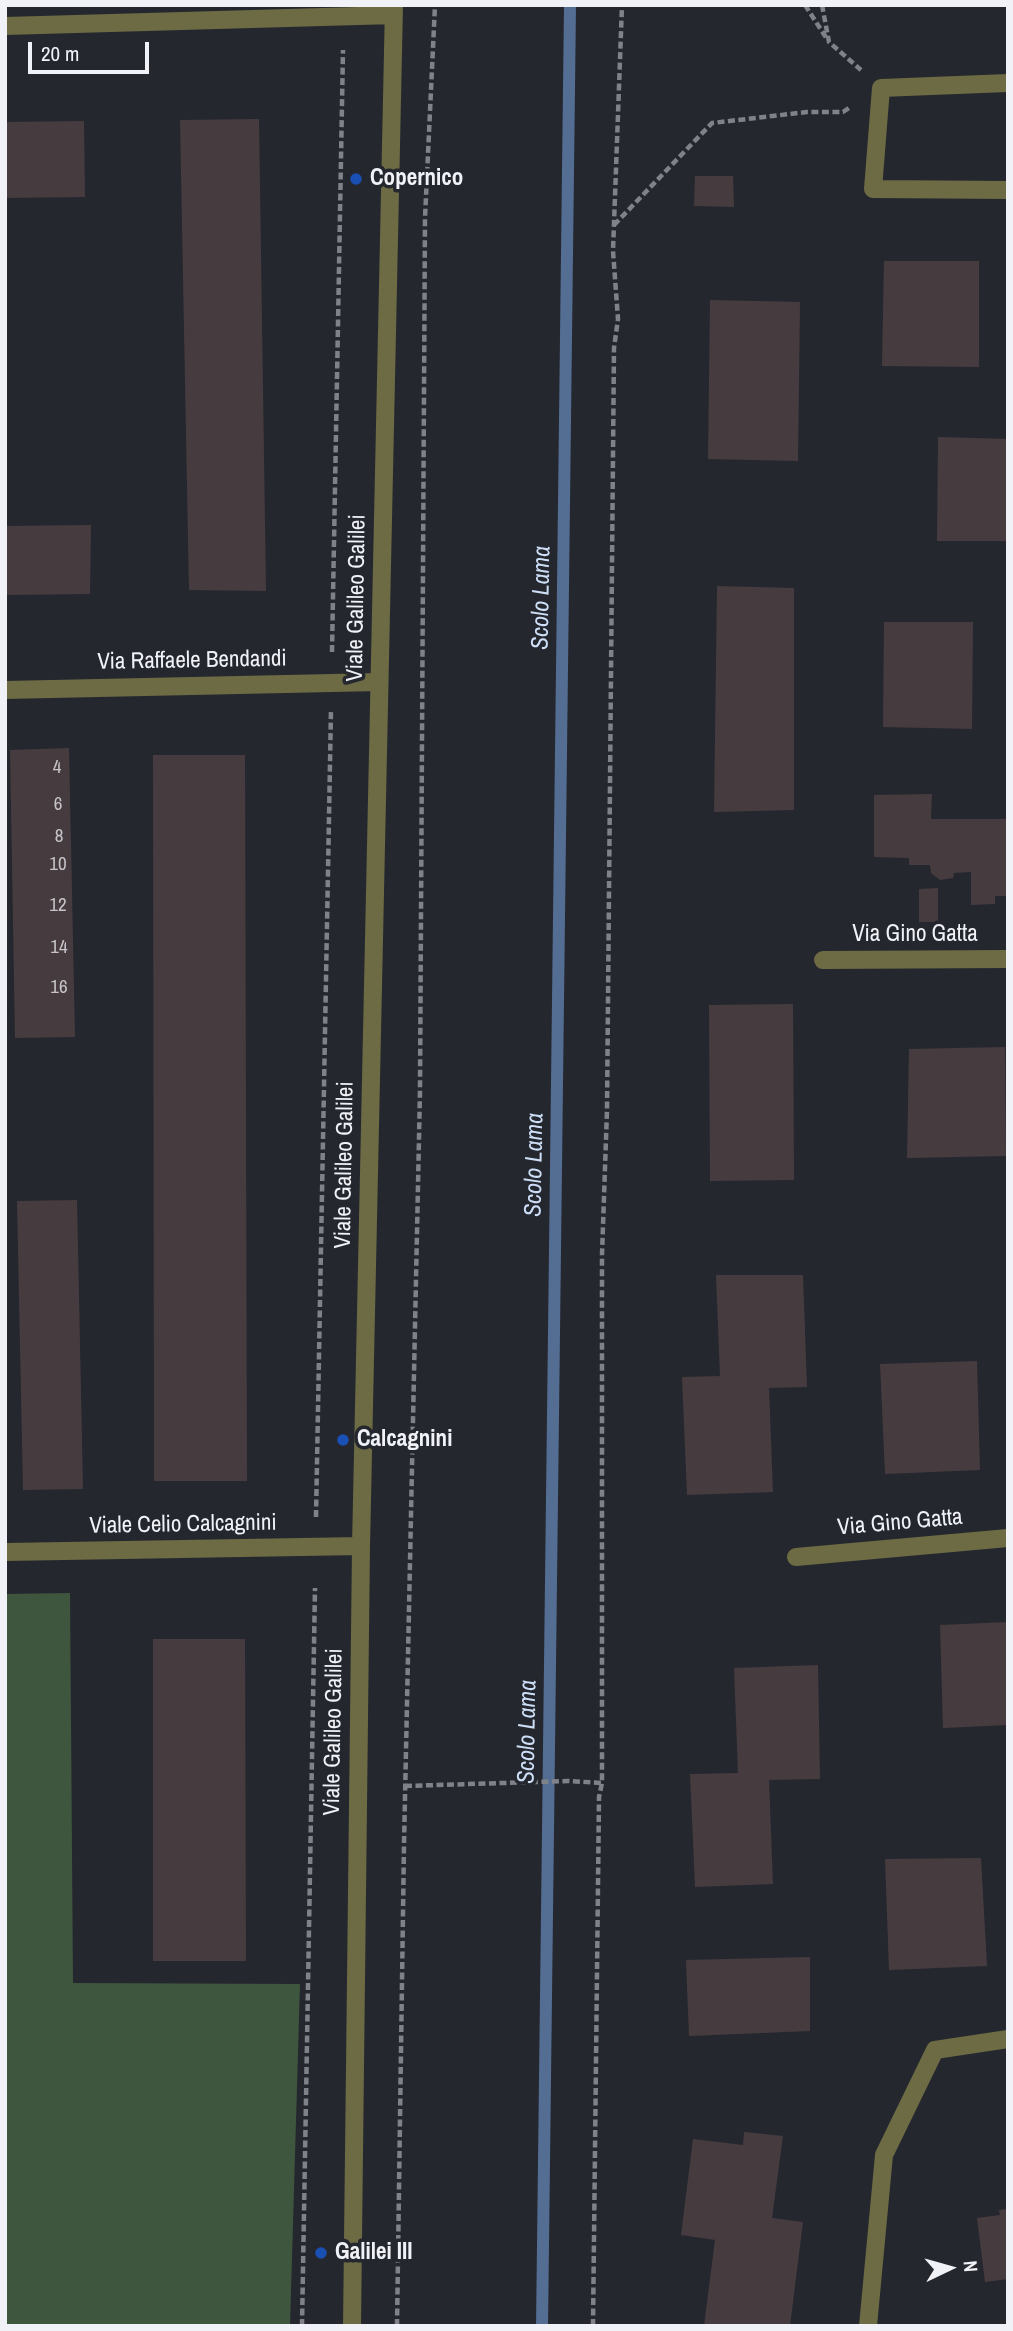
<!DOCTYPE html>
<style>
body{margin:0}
#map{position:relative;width:1013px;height:2331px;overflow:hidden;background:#25272f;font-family:"Archivo Narrow",sans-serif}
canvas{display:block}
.frame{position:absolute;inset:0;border:7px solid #f0f2f7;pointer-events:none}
.north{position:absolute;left:915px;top:2233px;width:70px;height:70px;-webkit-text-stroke:5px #25272f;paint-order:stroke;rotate:85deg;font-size:19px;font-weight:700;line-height:28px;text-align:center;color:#f0f2f7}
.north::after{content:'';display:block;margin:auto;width:24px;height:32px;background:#f0f2f7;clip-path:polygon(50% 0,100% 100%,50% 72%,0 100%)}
.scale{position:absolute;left:28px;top:42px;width:121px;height:32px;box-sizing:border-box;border:4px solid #f0f2f7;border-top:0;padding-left:9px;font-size:21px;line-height:24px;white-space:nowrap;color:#f0f2f7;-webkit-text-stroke:5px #25272f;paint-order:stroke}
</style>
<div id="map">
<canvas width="1013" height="2331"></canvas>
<div class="frame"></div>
<div class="north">N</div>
<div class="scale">20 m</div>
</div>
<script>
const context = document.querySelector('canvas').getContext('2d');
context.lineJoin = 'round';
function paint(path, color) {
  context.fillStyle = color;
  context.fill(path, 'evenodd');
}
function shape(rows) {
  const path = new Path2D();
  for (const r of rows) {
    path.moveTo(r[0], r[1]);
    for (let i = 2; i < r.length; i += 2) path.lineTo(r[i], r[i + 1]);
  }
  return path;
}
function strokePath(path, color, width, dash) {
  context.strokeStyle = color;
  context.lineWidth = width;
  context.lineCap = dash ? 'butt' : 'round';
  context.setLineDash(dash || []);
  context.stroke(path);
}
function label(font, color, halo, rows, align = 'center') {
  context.font = font + ' "Archivo Narrow",sans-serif';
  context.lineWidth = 7;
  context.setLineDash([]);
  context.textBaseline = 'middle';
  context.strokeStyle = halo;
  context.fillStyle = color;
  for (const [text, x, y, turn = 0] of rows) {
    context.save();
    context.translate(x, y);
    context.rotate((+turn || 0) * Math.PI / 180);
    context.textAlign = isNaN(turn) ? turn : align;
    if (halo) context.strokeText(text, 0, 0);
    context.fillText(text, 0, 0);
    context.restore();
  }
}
paint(shape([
 [70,1593,73,1983,300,1984,290,2326,5,2326,5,1594]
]), '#3f563e');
strokePath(shape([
 [542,2326,570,5]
]), '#546e93', 12);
paint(shape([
 [259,119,266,591,189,590,180,120],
 [84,121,85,197,5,198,5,122],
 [695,176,733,176,734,207,694,206],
 [884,261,979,261,979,367,882,366],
 [710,300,800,302,798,461,708,459],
 [938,437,1008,439,1008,541,937,541],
 [91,525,90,594,5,595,5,526],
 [717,586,794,588,794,810,714,812],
 [884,622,973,622,972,729,883,727],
 [69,748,75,1037,15,1038,10,750],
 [153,755,245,755,247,1481,154,1481],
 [932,794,931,819,1008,819,1008,896,995,896,995,904,971,905,971,872,954,873,953,878,940,880,931,873,930,865,909,865,909,858,874,857,874,795],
 [938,888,938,922,919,922,919,889],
 [793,1004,794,1180,710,1181,709,1005],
 [1005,1047,1006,1156,907,1158,909,1049],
 [77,1200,83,1489,23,1490,17,1201],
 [716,1275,803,1275,807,1387,769,1388,773,1492,687,1495,682,1377,720,1376],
 [977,1361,980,1470,885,1474,880,1364],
 [1008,1622,1008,1725,943,1728,940,1625],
 [153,1639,245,1639,246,1961,153,1961],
 [818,1665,820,1779,769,1780,773,1884,695,1887,690,1774,738,1773,734,1668],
 [981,1858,987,1966,889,1970,885,1859],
 [810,1957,810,2031,689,2036,686,1960],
 [744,2132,783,2136,772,2218,803,2222,790,2326,704,2326,715,2240,681,2235,693,2139,743,2145],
 [1008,2209,1008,2279,985,2282,977,2218,1000,2215,999,2210]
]), '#463c3f');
strokePath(shape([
 [805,5,827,39],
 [822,5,829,42,861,70],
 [614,225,712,123,807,112,843,112,849,108],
 [332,652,343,50],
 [316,1517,331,710],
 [405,1786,569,1781,602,1783],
 [302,2326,315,1588],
 [397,2326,404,1845,420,1091,425,218,435,5],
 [593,2326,599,1797,602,1783,602,1255,607,1110,614,348,618,319,613,251,622,5]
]), '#808289', 4.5, [7, 3.5]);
strokePath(shape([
 [5,26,394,15],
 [1008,83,881,88,873,189,1008,190],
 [5,690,379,682],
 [823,960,1008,959],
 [5,1552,361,1546],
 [796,1557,1008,1538],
 [352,2326,361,1546,394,5],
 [868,2326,884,2155,935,2050,1008,2039]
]), '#6c6b44', 18);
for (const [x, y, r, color] of [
 [356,179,7,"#1a4fb4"],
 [343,1440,7,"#1a4fb4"],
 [321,2253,7,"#1a4fb4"]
]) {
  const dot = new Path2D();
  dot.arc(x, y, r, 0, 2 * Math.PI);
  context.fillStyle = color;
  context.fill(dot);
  strokePath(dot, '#25272f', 2.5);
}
label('19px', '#c6c4c9', null, [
 ["4",57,768],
 ["6",58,805],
 ["8",59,837],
 ["10",58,865],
 ["12",58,906],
 ["14",59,948],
 ["16",59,988]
]);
label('bold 23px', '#f0f2f7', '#25272f', [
 ["Copernico",370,179],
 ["Calcagnini",357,1440],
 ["Galilei III",335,2253]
], 'left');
label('23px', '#f0f2f7', '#25272f', [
 ["Viale Galileo Galilei",357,598,-89],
 ["Via Raffaele Bendandi",192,661,-1],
 ["Via Gino Gatta",915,935],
 ["Viale Galileo Galilei",345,1165,-89],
 ["Via Gino Gatta",900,1523,-5],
 ["Viale Celio Calcagnini",183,1525,-1],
 ["Viale Galileo Galilei",334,1732,-89]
]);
label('italic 24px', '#cddef7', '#25272f', [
 ["Scolo Lama",542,598,-89],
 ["Scolo Lama",535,1165,-89],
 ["Scolo Lama",528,1732,-89]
]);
</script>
